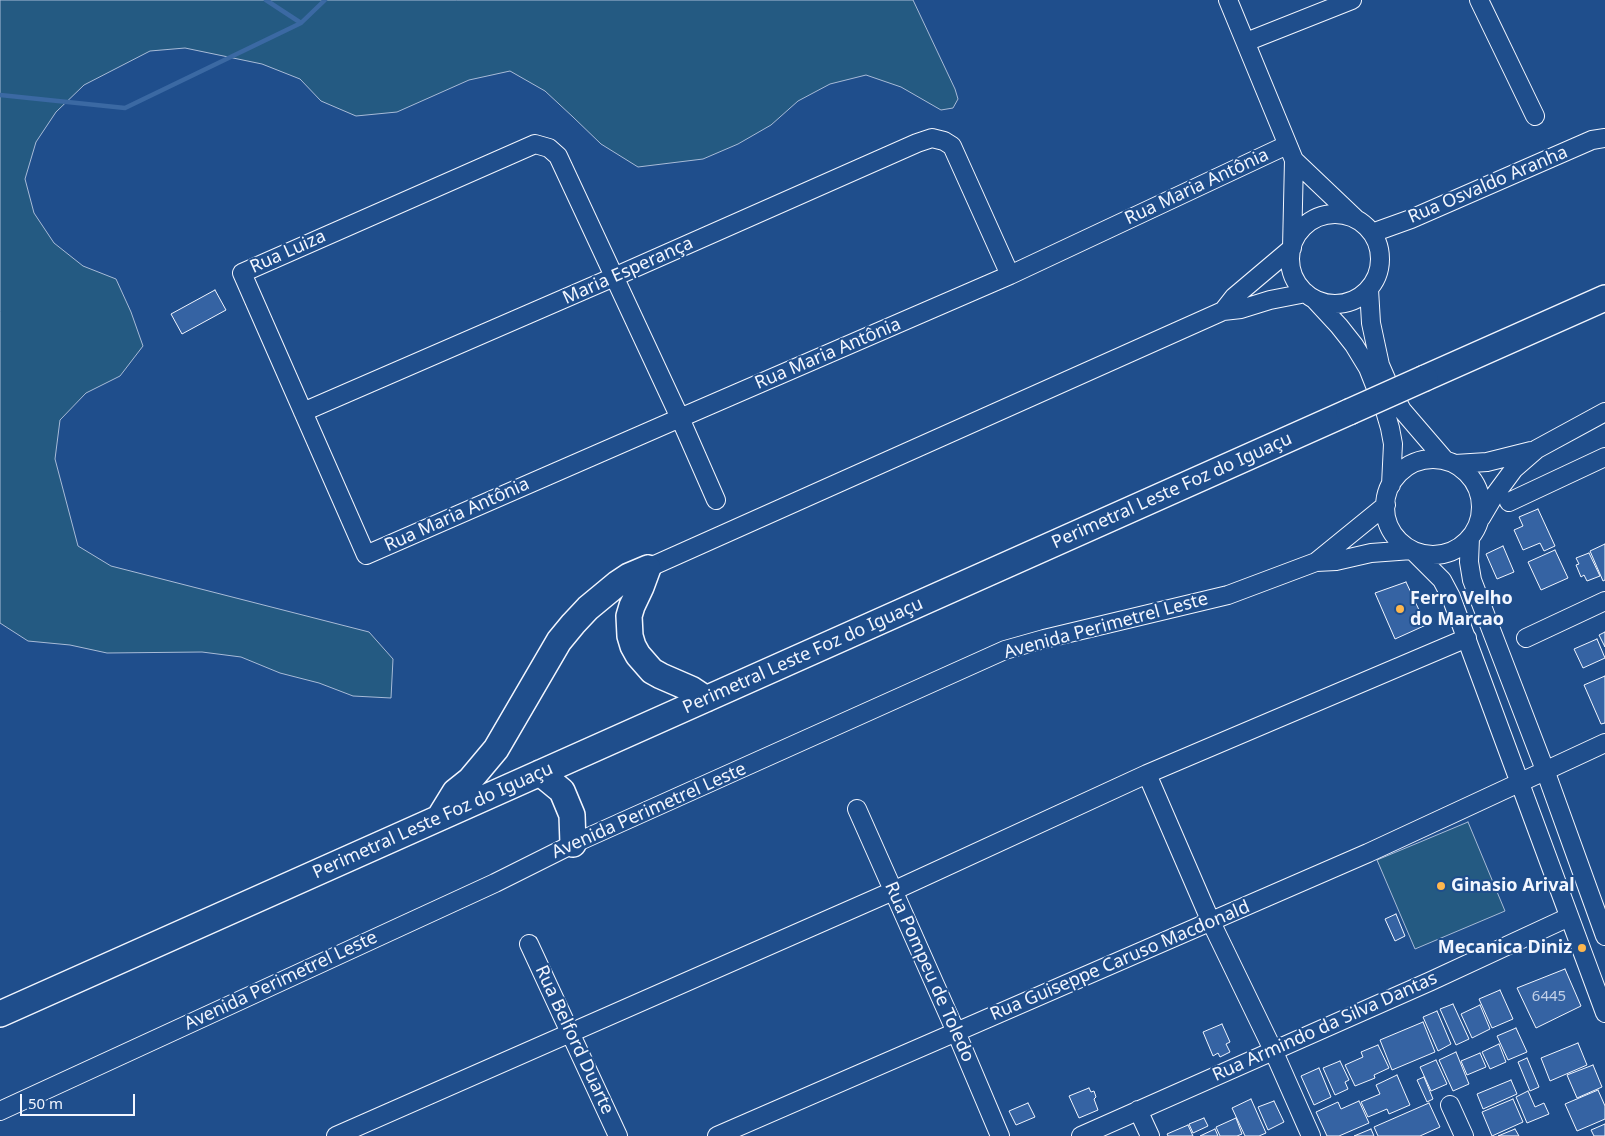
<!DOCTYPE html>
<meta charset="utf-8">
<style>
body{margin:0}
#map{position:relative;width:1605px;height:1136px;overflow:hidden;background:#1f4e8c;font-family:"Noto Sans",sans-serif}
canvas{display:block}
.scale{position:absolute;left:20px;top:1094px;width:115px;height:22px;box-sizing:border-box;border:2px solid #f2f6ff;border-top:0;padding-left:6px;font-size:15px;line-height:18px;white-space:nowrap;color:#f2f6ff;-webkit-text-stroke:4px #1f4e8c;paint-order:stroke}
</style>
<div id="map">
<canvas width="1605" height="1136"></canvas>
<div class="scale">50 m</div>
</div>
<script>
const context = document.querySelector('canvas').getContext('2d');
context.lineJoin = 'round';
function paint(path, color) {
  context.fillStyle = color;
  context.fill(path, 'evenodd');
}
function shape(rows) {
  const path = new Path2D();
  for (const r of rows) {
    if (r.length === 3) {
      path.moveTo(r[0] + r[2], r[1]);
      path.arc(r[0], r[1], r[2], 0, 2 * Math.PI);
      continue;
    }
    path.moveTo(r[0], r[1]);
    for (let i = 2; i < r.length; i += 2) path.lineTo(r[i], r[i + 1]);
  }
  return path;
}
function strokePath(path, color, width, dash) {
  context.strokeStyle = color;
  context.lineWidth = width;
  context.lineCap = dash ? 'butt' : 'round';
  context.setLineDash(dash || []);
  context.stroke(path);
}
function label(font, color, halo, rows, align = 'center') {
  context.font = font + ' "Noto Sans",sans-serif';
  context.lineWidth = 4;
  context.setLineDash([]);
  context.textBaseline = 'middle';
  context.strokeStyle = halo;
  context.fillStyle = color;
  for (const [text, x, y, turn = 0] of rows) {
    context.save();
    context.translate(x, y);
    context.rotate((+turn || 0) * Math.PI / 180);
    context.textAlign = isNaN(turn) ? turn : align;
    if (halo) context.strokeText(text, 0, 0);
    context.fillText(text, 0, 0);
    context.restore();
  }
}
const green = shape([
 [0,0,913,0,955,89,958,99,953,108,941,110,901,87,866,75,830,84,798,101,771,125,738,144,703,159,638,167,601,144,573,117,545,91,510,71,469,80,397,112,356,116,321,101,300,79,262,64,185,48,150,51,84,85,56,112,36,142,25,179,34,213,54,243,83,266,116,279,131,312,143,346,120,376,86,393,60,420,55,459,78,546,111,566,369,632,393,659,391,698,353,696,319,683,280,673,241,657,202,652,107,653,70,645,28,641,0,623,0,0],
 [1468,822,1505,911,1415,949,1377,860,1468,822]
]);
paint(green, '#245a82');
strokePath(green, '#a8bbd7', 1);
strokePath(shape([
 [266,0,301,23],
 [0,95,125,108,301,23,325,0]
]), '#3b69a3', 4.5);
const building = shape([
 [215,290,226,310,182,334,171,314,215,290],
 [1538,509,1555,546,1544,551,1540,543,1523,550,1514,530,1523,526,1519,517,1538,509],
 [1605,544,1605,580,1603,581,1590,551,1605,544],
 [1503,546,1514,572,1497,579,1486,554,1503,546],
 [1555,550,1568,578,1541,590,1528,562,1555,550],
 [1589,553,1600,576,1587,581,1584,575,1581,577,1576,565,1579,564,1576,558,1589,553],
 [1406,582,1426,625,1395,639,1375,593,1406,582],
 [1605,632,1605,647,1599,635,1605,632],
 [1597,639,1605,658,1583,668,1574,649,1597,639],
 [1605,676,1605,723,1601,724,1584,685,1605,676],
 [1396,914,1405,936,1395,941,1385,919,1396,914],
 [1565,969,1581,1006,1536,1028,1517,988,1565,969],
 [1500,990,1513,1019,1492,1028,1479,999,1500,990],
 [1453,1004,1469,1039,1456,1045,1440,1009,1453,1004],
 [1480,1005,1490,1029,1472,1038,1461,1014,1480,1005],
 [1437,1011,1451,1044,1438,1051,1423,1017,1437,1011],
 [1423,1022,1435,1052,1392,1070,1380,1040,1423,1022],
 [1222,1024,1230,1042,1226,1044,1230,1052,1220,1057,1218,1053,1213,1056,1203,1032,1222,1024],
 [1516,1028,1527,1052,1508,1060,1497,1036,1516,1028],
 [1578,1043,1587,1065,1550,1081,1541,1058,1578,1043],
 [1499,1044,1506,1062,1490,1069,1482,1052,1499,1044],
 [1378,1045,1389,1068,1374,1075,1375,1078,1355,1086,1345,1065,1363,1057,1361,1052,1378,1045],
 [1456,1052,1469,1084,1453,1091,1439,1060,1456,1052],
 [1480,1053,1486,1067,1467,1075,1461,1061,1480,1053],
 [1527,1058,1539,1087,1530,1091,1518,1062,1527,1058],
 [1436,1060,1447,1084,1431,1091,1420,1067,1436,1060],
 [1340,1061,1349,1080,1345,1082,1348,1089,1335,1095,1323,1068,1340,1061],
 [1593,1065,1602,1087,1577,1098,1567,1075,1593,1065],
 [1319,1068,1331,1097,1314,1105,1301,1076,1319,1068],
 [1397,1075,1410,1105,1389,1114,1387,1109,1368,1117,1361,1102,1380,1094,1376,1085,1397,1075],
 [1424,1077,1433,1099,1427,1102,1417,1080,1424,1077],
 [1511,1080,1517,1094,1483,1109,1477,1094,1511,1080],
 [1089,1088,1091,1092,1094,1091,1096,1097,1094,1099,1098,1110,1079,1118,1069,1096,1089,1088],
 [1598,1090,1605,1106,1605,1119,1577,1131,1565,1104,1598,1090],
 [1528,1091,1535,1107,1544,1103,1549,1114,1527,1123,1516,1097,1528,1091],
 [1251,1099,1266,1133,1259,1136,1245,1136,1232,1108,1251,1099],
 [1513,1099,1523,1122,1492,1136,1482,1112,1513,1099],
 [1274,1101,1284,1122,1268,1130,1258,1107,1274,1101],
 [1359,1101,1369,1123,1339,1136,1327,1136,1316,1112,1338,1102,1341,1109,1359,1101],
 [1028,1103,1035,1117,1016,1125,1009,1111,1028,1103],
 [1429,1103,1440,1127,1420,1136,1378,1136,1374,1127,1429,1103],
 [1204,1118,1208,1126,1193,1133,1189,1124,1204,1118],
 [1236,1118,1242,1134,1237,1136,1220,1136,1216,1127,1236,1118],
 [1605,1124,1605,1136,1594,1136,1591,1130,1605,1124],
 [1188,1125,1193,1136,1168,1136,1167,1134,1188,1125],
 [1215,1129,1218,1136,1200,1136,1215,1129],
 [1371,1129,1374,1136,1354,1136,1371,1129],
 [1515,1129,1519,1136,1498,1136,1515,1129]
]);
paint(building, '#3563a3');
strokePath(building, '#f2f6ff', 1);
const minor = shape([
 [1228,0,1294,160,1355,218],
 [1479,0,1535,116],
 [1246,42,1352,0],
 [1335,259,45],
 [1372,233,1411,219,1592,140,1605,138],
 [1369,289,1371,323,1380,365,1390,388,1402,410,1445,460],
 [1314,299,1339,326,1354,345,1368,368,1385,411,1390,428,1393,444,1391,485],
 [1223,311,1234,297,1292,248,1294,160],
 [303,412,614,277,917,143,932,138,944,141,952,146,1010,275],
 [1433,507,48],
 [1455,464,1487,462,1531,451],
 [716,500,680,418,558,156,549,148,535,144,242,273,366,555,680,418,1010,275,1287,145],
 [1509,502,1605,457],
 [1481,518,1494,496,1514,469,1537,449,1605,412],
 [1470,538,1469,562,1472,580,1545,770,1605,936],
 [1316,562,1386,505],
 [648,568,1223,311,1241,309,1270,300,1306,293],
 [1526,638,1605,601],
 [1147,774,1211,922,1273,1050,1311,1136],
 [857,809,956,1032,1000,1136],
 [529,944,618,1136],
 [1450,1105,1464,1136],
 [1138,1110,1150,1136],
 [0,1111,495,883,573,844,1005,650,1044,639,1228,595,1316,562,1336,561,1371,553,1412,550,1442,580,1451,597,1605,1013],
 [336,1136,893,891,1147,774,1467,638],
 [717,1136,1368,853,1605,743],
 [1081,1136,1431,981,1569,917]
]);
const highway = shape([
 [1425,378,1605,298],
 [648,568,641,587,632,606,629,616,630,636,633,646,638,655,652,671,661,676,691,689,706,699],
 [540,773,562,791,572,815,573,844],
 [439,818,455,792,470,780,496,749,559,641,573,624,588,608,617,584,629,576,648,568],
 [0,1014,1349,412]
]);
strokePath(minor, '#f2f6ff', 20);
strokePath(highway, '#f2f6ff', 28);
strokePath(minor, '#1f4e8c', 18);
strokePath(highway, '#1f4e8c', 25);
const highwayBridge = shape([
 [1349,412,1425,378]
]);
strokePath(highwayBridge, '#f2f6ff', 28, []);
strokePath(highwayBridge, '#1f4e8c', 25);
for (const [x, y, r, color] of [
 [1400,609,5,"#ffb74d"],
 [1441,886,5,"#ffb74d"],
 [1582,948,5,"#ffb74d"]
]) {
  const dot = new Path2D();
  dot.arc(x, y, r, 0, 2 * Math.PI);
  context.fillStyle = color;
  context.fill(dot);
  strokePath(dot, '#1f4e8c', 2);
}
label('15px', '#c3d1e8', null, [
 ["6445",1549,997]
]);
label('18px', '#f2f6ff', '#1f4e8c', [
 ["Rua Osvaldo Aranha",1488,185,-23],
 ["Rua Maria Antônia",1197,187,-25],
 ["Rua Luiza",288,252,-24],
 ["Maria Esperança",628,271,-24],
 ["Rua Maria Antônia",828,354,-23],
 ["Perimetral Leste Foz do Iguaçu",1172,491,-24],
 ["Rua Maria Antônia",457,515,-24],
 ["Avenida Perimetrel Leste",1106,626,-15],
 ["Perimetral Leste Foz do Iguaçu",803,656,-24],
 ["Avenida Perimetrel Leste",649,811,-24],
 ["Perimetral Leste Foz do Iguaçu",433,821,-24],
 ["Rua Guiseppe Caruso Macdonald",1120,961,-23],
 ["Rua Pompeu de Toledo",929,972,66],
 ["Avenida Perimetrel Leste",281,981,-25],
 ["Rua Armindo da Silva Dantas",1325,1027,-24],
 ["Rua Belford Duarte",574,1040,65]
]);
label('bold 18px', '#f2f6ff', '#1f4e8c', [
 ["Ferro Velho",1410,599],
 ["do Marcao",1410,620],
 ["Ginasio Arival",1451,886],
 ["Mecanica Diniz",1572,948,"right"]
], 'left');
</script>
